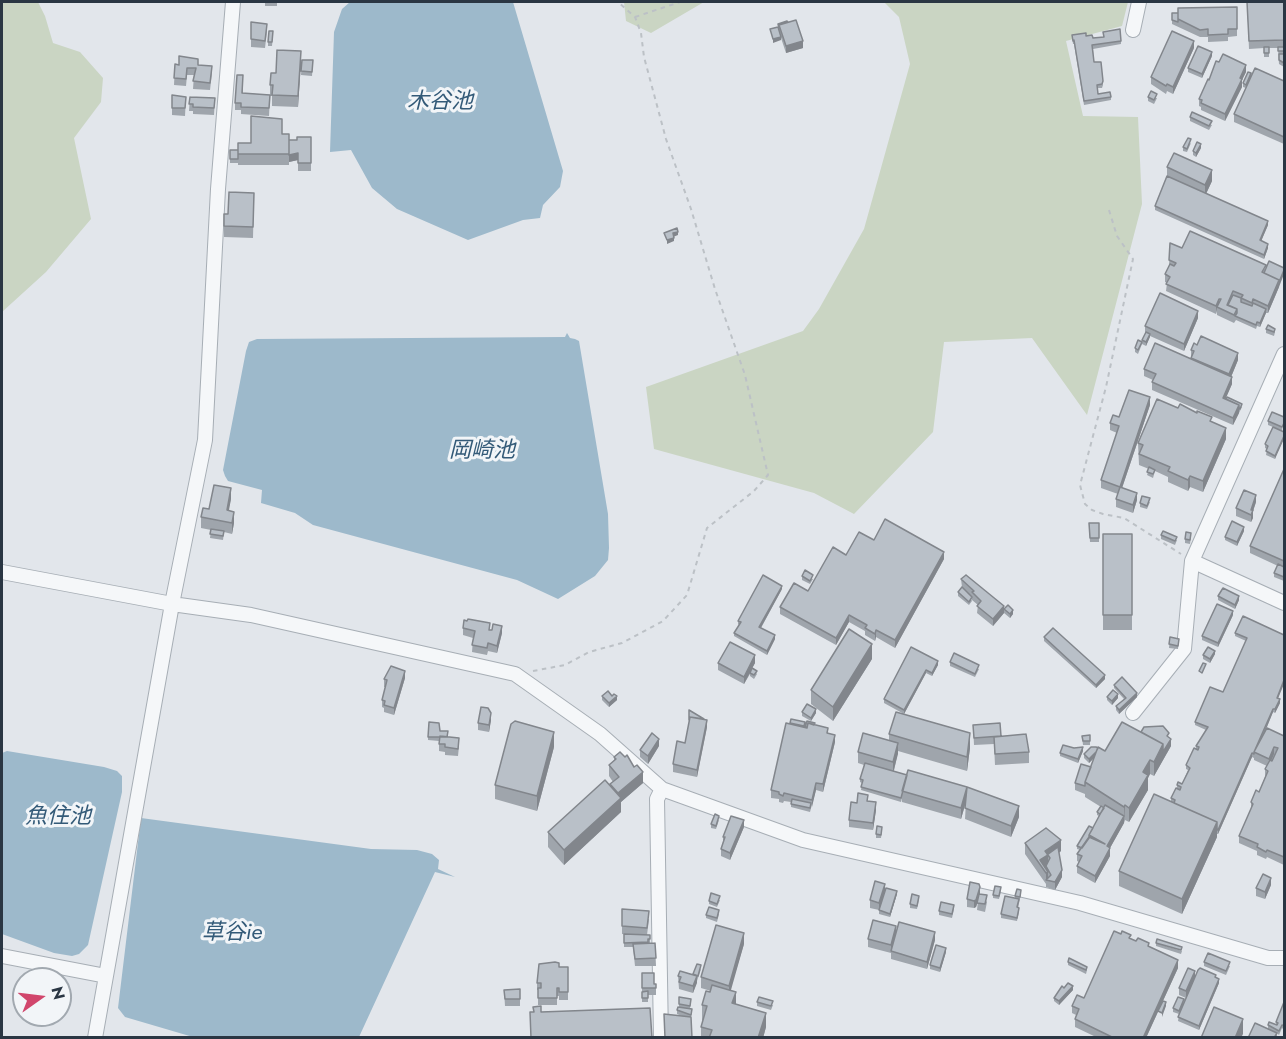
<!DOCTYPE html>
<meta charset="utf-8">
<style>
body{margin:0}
#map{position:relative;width:1286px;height:1039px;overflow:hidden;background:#e2e6eb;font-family:Jost,sans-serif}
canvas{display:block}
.frame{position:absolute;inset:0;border:3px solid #2a3643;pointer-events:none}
.north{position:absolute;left:12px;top:967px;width:60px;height:60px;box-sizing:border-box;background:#f2f5f8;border:2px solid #a2a9b0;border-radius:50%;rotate:76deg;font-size:16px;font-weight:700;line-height:24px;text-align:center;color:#2a3643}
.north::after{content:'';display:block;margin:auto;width:21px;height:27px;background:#d1466c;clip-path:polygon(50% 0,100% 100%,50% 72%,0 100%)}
</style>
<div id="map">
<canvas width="1286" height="1039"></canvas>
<div class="frame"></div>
<div class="north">N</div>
</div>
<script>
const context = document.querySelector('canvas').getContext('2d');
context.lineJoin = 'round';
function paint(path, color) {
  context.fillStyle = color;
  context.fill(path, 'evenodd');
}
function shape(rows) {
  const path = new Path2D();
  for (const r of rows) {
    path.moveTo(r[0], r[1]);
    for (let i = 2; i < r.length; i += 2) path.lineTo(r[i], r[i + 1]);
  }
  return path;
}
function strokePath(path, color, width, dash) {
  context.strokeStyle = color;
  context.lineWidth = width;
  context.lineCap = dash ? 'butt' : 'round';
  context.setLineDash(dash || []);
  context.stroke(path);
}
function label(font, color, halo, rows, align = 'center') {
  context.font = font + ' Jost,"Noto Sans JP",sans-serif';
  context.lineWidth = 6;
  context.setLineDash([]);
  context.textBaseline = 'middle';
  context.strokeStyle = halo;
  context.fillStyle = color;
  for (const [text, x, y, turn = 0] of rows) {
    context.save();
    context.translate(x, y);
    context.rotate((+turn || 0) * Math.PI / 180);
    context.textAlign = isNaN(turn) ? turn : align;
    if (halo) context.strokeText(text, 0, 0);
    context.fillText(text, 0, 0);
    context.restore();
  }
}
paint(shape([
 [2,2,38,2,45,16,53,43,80,52,103,78,101,102,74,138,91,219,46,272,2,312],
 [624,2,704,2,651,33,626,21],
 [884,2,1128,2,1122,26,1066,41,1083,116,1138,117,1142,204,1087,415,1032,338,944,342,933,432,854,514,814,493,654,449,646,387,803,331,819,309,864,229,910,64,899,17]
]), '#cad5c3');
paint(shape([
 [350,2,513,2,563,171,560,187,543,205,540,218,523,220,468,240,397,209,372,188,351,150,330,152,334,32,342,9],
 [567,333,570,338,575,339,579,341,608,514,609,548,608,560,595,576,558,599,517,580,313,525,295,513,261,503,262,490,228,481,225,476,223,470,246,351,249,342,257,339,565,337],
 [7,751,104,767,117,771,122,776,122,792,88,945,79,954,72,956,54,953,2,934,2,753],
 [141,818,371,849,417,850,432,854,439,860,438,869,455,877,435,872,359,1037,193,1037,125,1017,118,1008]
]), '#9db9cb');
const minor = shape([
 [1133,30,1139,2],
 [1192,561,1284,603],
 [2,572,172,604,251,615,515,674,600,734,662,789,803,840,1080,903,1268,958,1284,958],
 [1133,713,1184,649,1192,561,1284,354],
 [2,956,106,976],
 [95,1038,172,604,205,440,218,189,233,2],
 [661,1038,657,799,662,789]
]);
strokePath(minor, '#a7aeb5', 16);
strokePath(shape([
 [635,17,680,2],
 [1109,210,1117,236,1133,259,1106,387,1080,485,1085,504,1092,510,1103,514,1124,518,1181,554],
 [533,671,565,665,589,652,622,643,663,621,687,595,707,528,754,491,768,475,745,375,715,289,691,209,666,139,644,57,641,33,635,17,618,2]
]), '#bcc1c6', 2, [4.5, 4.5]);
strokePath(minor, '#f5f7f9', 14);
paint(shape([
 [265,2,277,2,277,6,265,6],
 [1247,2,1284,2,1284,67,1279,64,1278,48,1269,48,1269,57,1264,57,1264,48,1249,49],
 [1172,13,1237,29,1237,36,1228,37,1228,41,1208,42,1208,37,1200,37,1172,24],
 [251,22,267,31,265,48,251,47],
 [778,24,803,48,786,53,779,32],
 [1103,32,1121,41,1121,44,1093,49,1094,62,1103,85,1102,88,1098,88,1098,94,1111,97,1111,100,1084,105,1074,44,1073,44,1072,35,1086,36,1093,38,1103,37],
 [273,35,272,46,268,46,268,42],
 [1194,48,1173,94,1167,91,1166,94,1151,84,1151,77],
 [301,51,298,107,272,106,272,96,270,96,270,85,276,73],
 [1212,56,1202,78,1188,72,1188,68],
 [302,60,313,60,312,76,301,75],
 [175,64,198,65,212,73,210,90,193,89,194,75,187,75,186,86,174,85],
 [1246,72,1242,80,1242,87,1225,121,1201,110,1201,107,1199,106,1199,99,1209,80],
 [1251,76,1284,81,1284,144,1234,122,1234,114,1246,88,1243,87,1243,83],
 [243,83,243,93,270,95,269,116,241,114,241,110,235,110,235,103],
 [172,95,186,97,185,116,172,115],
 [190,97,215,98,214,115,193,114,193,111,189,111],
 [1148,97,1157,98,1154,104,1148,101],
 [1190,117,1212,125,1209,130,1190,121],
 [282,134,289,140,297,140,311,137,311,171,298,171,298,160,289,162,289,165,238,165,238,143,251,143],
 [1191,143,1187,152,1183,151,1183,147],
 [1201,148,1196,157,1193,155,1193,151],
 [230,150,238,150,238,163,230,163],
 [1167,167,1212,181,1206,194,1268,225,1261,241,1268,248,1264,259,1155,210,1155,206,1167,176],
 [254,193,253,238,224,237,224,214,228,214],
 [1170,243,1182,248,1266,269,1279,285,1279,287,1268,313,1266,313,1260,327,1257,326,1256,329,1236,320,1234,323,1217,315,1217,310,1216,314,1166,291,1167,283,1165,282,1165,274,1169,266],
 [1198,318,1184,351,1150,336,1146,346,1142,344,1138,354,1135,352,1135,348,1142,342,1145,334,1145,326],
 [1266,329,1275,332,1274,336,1266,333],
 [1191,350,1238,360,1231,377,1232,384,1225,399,1242,407,1233,425,1152,390,1152,382,1153,380,1144,376,1144,369,1191,359],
 [1150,405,1122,488,1137,500,1133,513,1116,507,1116,499,1118,494,1101,488,1101,480,1117,433,1110,430,1110,423,1119,417],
 [1284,417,1282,431,1275,459,1266,455,1267,449,1265,448,1265,444,1273,427,1268,425,1268,421],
 [1212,422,1226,439,1203,492,1190,487,1188,491,1168,482,1168,477,1155,471,1153,478,1147,475,1149,469,1139,465,1138,443],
 [1284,469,1284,581,1274,577,1274,573,1278,566,1250,553,1250,546],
 [231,499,228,511,234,523,232,534,224,532,223,540,210,538,211,530,201,528,201,517,209,509],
 [1150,502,1147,509,1140,507,1140,503],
 [1256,502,1253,511,1253,518,1251,522,1236,516,1236,508],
 [1089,523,1099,523,1099,542,1090,542],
 [1244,531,1237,546,1225,540,1225,537],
 [1103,534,1132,534,1132,630,1103,630],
 [1161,535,1177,540,1175,545,1161,539],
 [1191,537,1190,544,1185,543,1185,539],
 [874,540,944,559,895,648,876,637,875,641,865,635,865,631,849,622,836,645,780,614,780,607,808,591,846,555],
 [802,576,813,579,810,584,802,580],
 [961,579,1004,609,1013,614,1010,618,1004,613,993,626,977,613,978,605,972,600,972,597,969,594,972,601,969,605,958,596,958,592,962,587],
 [782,589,761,628,775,639,767,655,734,636,734,633,739,625,738,624,738,621],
 [1218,596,1239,600,1235,609,1218,600],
 [1233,615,1218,647,1202,640,1202,636],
 [1243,616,1280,703,1275,713,1273,712,1265,732,1283,736,1283,729,1284,727,1284,865,1267,857,1266,859,1257,855,1257,851,1239,843,1239,836,1251,809,1251,802,1259,792,1265,777,1265,769,1267,766,1254,760,1254,758,1252,757,1218,834,1217,834,1217,837,1182,914,1119,886,1119,871,1171,802,1171,798,1177,789,1177,785,1182,784,1188,770,1186,769,1186,765,1196,749,1196,746,1206,730,1195,725,1195,722,1223,692,1246,641,1235,636,1235,633],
 [463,628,490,630,502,633,497,653,488,651,487,655,472,652,473,638,463,635],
 [1044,637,1105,679,1096,688,1044,641],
 [1170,637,1179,639,1178,649,1169,648],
 [911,647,938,665,932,676,926,673,904,714,884,703,884,699],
 [1215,654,1210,663,1203,659,1203,655],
 [872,659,833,721,811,704,811,690],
 [950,662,979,669,975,677,950,666],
 [718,663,755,663,752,668,757,674,754,679,750,676,750,674,744,684,718,670],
 [405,678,394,715,384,712,384,708,382,707,382,700,386,687,384,687,384,679],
 [1114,685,1137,697,1119,714,1116,710,1116,706,1124,699,1114,688],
 [602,696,617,700,609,707,602,700],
 [1107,697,1118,698,1112,705,1107,700],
 [802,712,816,713,811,721,802,716],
 [791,719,805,722,804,728,815,725,828,733,835,742,823,792,816,790,810,812,791,807,791,802,784,801,783,803,779,802,779,799,771,798,771,790],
 [491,720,489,732,478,730,478,723],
 [973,725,1001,736,1029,752,1029,763,995,765,994,744,974,745],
 [707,727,697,777,673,772,673,764,685,743],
 [440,731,459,746,458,756,445,755,445,752,439,751,439,741,428,740,428,737],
 [1141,732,1169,737,1171,746,1154,776,1150,774,1148,778,1148,790,1129,822,1125,820,1124,823,1110,848,1110,856,1095,883,1077,873,1077,866,1079,862,1077,861,1077,854,1080,850,1077,849,1077,846,1093,828,1099,816,1097,815,1097,812,1101,807,1085,797,1085,794,1075,790,1075,783,1091,767,1094,758,1089,763,1084,758,1084,754,1098,748,1105,751],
 [889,734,970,748,967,771,898,751,894,771,1019,817,1011,837,965,819,966,802,961,819,902,802,902,798,901,802,861,790,862,783,860,782,860,779,864,765,858,763,858,752,889,741],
 [1090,735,1090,745,1083,745,1082,736],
 [659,746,648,764,640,757,640,750],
 [554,747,537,811,495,799,495,785],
 [1083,751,1078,763,1060,756,1060,753],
 [614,757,643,783,621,802,621,812,564,865,548,847,548,832,610,786,610,784,613,782,609,776,609,765,614,760],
 [868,801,876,810,873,830,849,827,849,820,857,803],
 [719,820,716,829,711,828,711,824],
 [744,827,730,860,721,856,721,849,723,842,723,837],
 [882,830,881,838,876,838,876,834],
 [1025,843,1061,851,1059,853,1062,877,1055,890,1046,887,1046,884,1025,854],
 [1271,885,1265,899,1256,896,1256,888],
 [885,891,897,894,890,917,879,914,879,910,870,908,870,900],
 [1001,891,999,899,993,898,993,895],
 [980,894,987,902,985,912,977,910,978,901,976,907,974,908,967,907,967,899],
 [1021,894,1018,908,1019,912,1017,921,1001,918,1001,914,1015,898,1015,896],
 [919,899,917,909,910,908,910,904],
 [720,900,717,907,709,904,709,901],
 [954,909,952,918,939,915,939,911],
 [719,914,717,922,706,918,706,915],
 [649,919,647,935,650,935,650,943,648,944,655,943,656,966,635,966,633,947,624,947,624,934,633,935,622,934,622,926],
 [896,933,935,940,927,969,891,959,891,953,868,947,868,939],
 [1131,939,1149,947,1178,968,1146,1038,1098,1038,1075,1027,1075,1019,1076,1015,1072,1013,1072,1006,1084,998],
 [1156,943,1182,951,1181,954,1156,946],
 [744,944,730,990,736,1004,766,1027,763,1038,701,1038,701,1027,703,1020,702,1020,702,1005,711,991,701,988,701,977],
 [946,952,940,972,930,969,930,965],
 [1068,962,1087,970,1086,974,1068,965],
 [1204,962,1230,966,1226,975,1204,966],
 [559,967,568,967,568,1000,559,1000,559,996,557,996,557,1005,538,1005,538,990,537,990,537,983],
 [701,969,693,993,679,989,678,976,693,975],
 [642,973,654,984,656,984,656,995,648,995,648,1002,642,1002],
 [1195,977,1216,978,1219,983,1199,1030,1178,1021,1179,1014,1173,1012,1173,1008,1184,1003,1186,998,1179,995,1179,988],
 [1064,988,1073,990,1059,1005,1054,1001,1054,998],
 [520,989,520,1006,505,1006,504,990],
 [679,997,691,1003,690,1008,692,1012,691,1017,682,1016,677,1014,677,1010,679,1007],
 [757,1002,773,1005,771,1010,757,1006],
 [1284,1002,1284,1030,1282,1028,1279,1035,1277,1033,1277,1038,1268,1029,1268,1025,1276,1025,1276,1022]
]), '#9fa5ac');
paint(shape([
 [781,37,781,40,773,43,773,39],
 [803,41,803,48,786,53,786,46],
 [1194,41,1194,48,1173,94,1173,87],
 [301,51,301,62,298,107,298,96],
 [1212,52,1212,56,1202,78,1202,74],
 [1246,65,1246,72,1242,80,1242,87,1225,121,1225,114],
 [1201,144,1201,148,1196,157,1196,153],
 [298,153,298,160,289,162,289,155],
 [1212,170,1212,181,1205,196,1205,185],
 [1268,221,1268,225,1260,244,1260,240],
 [678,232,678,235,673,237,673,233],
 [674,238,674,241,667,244,667,240],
 [1268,244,1268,248,1264,259,1264,255],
 [1284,270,1284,274,1279,287,1268,313,1268,306],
 [1219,299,1219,306,1217,307,1216,314,1216,306],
 [1266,309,1266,313,1260,327,1260,323],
 [1198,311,1198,318,1184,351,1184,344],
 [1150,334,1150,337,1146,346,1146,342],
 [1238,353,1238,360,1229,382,1229,374],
 [1232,377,1232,384,1223,405,1223,398],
 [1150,397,1150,405,1120,494,1120,487],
 [1239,405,1239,413,1233,425,1233,418],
 [1226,428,1226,439,1203,492,1203,481],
 [1284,436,1284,439,1275,459,1275,456],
 [1190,476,1190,487,1188,491,1188,480],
 [231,488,231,499,227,521,227,510],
 [1137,493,1137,500,1133,513,1133,505],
 [1256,495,1256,502,1253,511,1253,518,1251,522,1251,510],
 [234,512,234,523,232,534,232,523],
 [1244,527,1244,531,1237,546,1237,542],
 [944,552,944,559,895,648,895,640],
 [782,586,782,589,759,631,759,627],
 [1239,596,1239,600,1235,609,1235,605],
 [1004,606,1004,613,993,626,993,619],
 [1013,610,1013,614,1010,618,1010,614],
 [1233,611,1233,615,1218,647,1218,643],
 [849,615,849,622,836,645,836,638],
 [502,626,502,633,497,653,497,646],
 [876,630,876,637,875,641,875,634],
 [775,635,775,639,767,655,767,651],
 [872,644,872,659,833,721,833,707],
 [1215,651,1215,654,1210,663,1210,659],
 [755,655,755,663,744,684,744,677],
 [938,661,938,665,932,676,932,673],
 [926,670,926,673,904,714,904,710],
 [405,671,405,678,394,715,394,708],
 [1105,675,1105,679,1096,688,1096,685],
 [1284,680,1284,684,1277,701,1277,698],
 [1137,693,1137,697,1119,714,1119,710],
 [1118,694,1118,698,1112,705,1112,701],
 [617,696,617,700,609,707,609,703],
 [1280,699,1280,703,1275,713,1275,709],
 [816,709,816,713,811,721,811,718],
 [1273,709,1273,712,1256,753,1255,753],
 [491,713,491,720,489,732,489,725],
 [707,720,707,727,697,777,697,770],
 [554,732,554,747,537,811,537,796],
 [970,733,970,748,967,771,967,757],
 [835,735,835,742,823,792,823,784],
 [659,739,659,746,648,764,648,756],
 [1171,739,1171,746,1154,776,1154,762,1163,744],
 [898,743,898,754,893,773,893,762],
 [1083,747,1083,751,1078,763,1078,759],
 [1274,747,1274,754,1269,766,1269,759],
 [1099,750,1099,753,1089,763,1089,759],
 [1252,753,1252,757,1218,834,1218,830],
 [1150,760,1150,774,1148,778,1148,790,1129,822,1129,808,1143,772],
 [643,772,643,783,621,802,621,812,564,865,564,850,618,800,618,793],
 [816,783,816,790,812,807,812,800],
 [967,787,967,798,961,819,961,808],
 [876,802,876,810,873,830,873,823],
 [1125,805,1124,823,1110,848,1110,856,1095,883,1095,876,1107,846,1124,817,1124,807],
 [1019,806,1019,817,1011,837,1011,826],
 [744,820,744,827,730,860,730,853],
 [1217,822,1217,837,1182,914,1182,899],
 [1061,840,1061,851,1050,859,1048,856,1048,866,1043,869,1040,860,1045,851],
 [1062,870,1062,877,1055,890,1055,882],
 [1048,872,1048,880,1046,880,1046,884,1046,873],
 [1271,878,1271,885,1265,899,1265,892],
 [885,884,885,891,879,910,879,903],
 [980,887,980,895,976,907,974,908,974,901],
 [897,891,897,894,890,917,890,914],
 [896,926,896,934,891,953,891,945],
 [935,932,935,940,927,969,927,962],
 [744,933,744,944,729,997,729,986],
 [946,948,946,952,940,972,940,968],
 [1178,960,1178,968,1146,1038,1143,1038],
 [1195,971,1195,979,1186,998,1186,991],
 [697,976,697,983,693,993,693,986],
 [1219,979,1219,983,1199,1030,1199,1026],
 [1073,986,1073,990,1059,1005,1059,1001],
 [736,992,736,1006,732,1003],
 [1166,1002,1166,1006,1162,1017,1162,1013],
 [766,1013,766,1027,763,1038,758,1038],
 [1243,1019,1243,1034,1241,1038,1235,1038]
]), '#82868c');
const building = shape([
 [1247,2,1284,2,1284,40,1249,41,1247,2],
 [1237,7,1237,29,1228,29,1228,34,1208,35,1208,29,1200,30,1178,19,1178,8,1237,7],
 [1172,13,1178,13,1178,22,1172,20,1172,13],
 [796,20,803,41,786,46,779,25,796,20],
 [787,21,788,22,779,25,779,28,778,24,787,21],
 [251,22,267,24,265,41,251,39,251,22],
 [778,27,781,37,773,39,770,29,778,27],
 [1120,29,1121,41,1092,45,1094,62,1101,62,1103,81,1102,84,1097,85,1098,94,1110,92,1111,97,1084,101,1074,40,1073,41,1072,35,1086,33,1086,36,1092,35,1093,38,1104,37,1103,32,1120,29],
 [269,31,273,31,272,42,268,42,269,31],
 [1172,31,1194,41,1173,87,1167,84,1166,86,1151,77,1172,31],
 [1198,46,1212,52,1202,74,1188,68,1198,46],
 [1264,47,1269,47,1269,53,1264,53,1264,47],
 [1278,47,1284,47,1284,51,1278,51,1278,47],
 [277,50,301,51,298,96,272,95,273,85,270,85,271,73,276,73,277,50],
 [1223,54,1246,65,1240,78,1242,79,1225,114,1201,103,1202,100,1199,99,1208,79,1209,80,1216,61,1219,62,1223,54],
 [1279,54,1284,54,1284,63,1279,60,1279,54],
 [179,56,198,59,198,65,212,66,210,83,193,81,196,68,187,68,186,79,174,78,175,64,179,65,179,56],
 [302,60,313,60,312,72,301,71,302,60],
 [1255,68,1284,81,1284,137,1234,114,1255,68],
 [1248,72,1251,73,1246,85,1243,83,1248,72],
 [237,75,243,75,242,93,270,95,269,108,241,107,241,103,235,103,237,75],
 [1151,91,1157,94,1154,100,1148,97,1151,91],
 [172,95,186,97,185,108,172,108,172,95],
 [190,97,215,98,214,108,193,107,193,104,189,104,190,97],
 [1192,112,1212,121,1209,126,1190,117,1192,112],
 [251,116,282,119,282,134,289,134,289,154,238,154,238,143,251,143,251,116],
 [297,137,311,137,311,163,298,163,298,153,289,155,289,140,297,140,297,137],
 [1188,138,1191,139,1187,149,1183,147,1188,138],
 [1197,142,1201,144,1196,153,1193,151,1197,142],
 [230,150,238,150,238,159,230,159,230,150],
 [1174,153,1212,170,1205,185,1167,167,1174,153],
 [1167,176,1268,221,1260,240,1268,244,1264,255,1155,206,1167,176],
 [229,192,254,193,253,227,224,226,224,214,228,214,229,192],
 [677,228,678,232,673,233,674,238,667,240,664,233,677,228],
 [1190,231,1266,265,1262,272,1279,280,1268,306,1253,299,1252,303,1241,298,1243,295,1233,291,1227,305,1237,309,1234,315,1217,307,1221,299,1219,299,1216,306,1166,284,1170,277,1165,274,1170,264,1174,266,1176,263,1169,260,1170,243,1182,248,1190,231],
 [1269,261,1284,268,1284,270,1279,282,1279,280,1264,273,1269,261],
 [1160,293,1198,311,1184,344,1145,326,1160,293],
 [1233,295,1241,298,1241,302,1252,306,1253,303,1266,309,1260,323,1257,322,1256,325,1235,316,1237,313,1237,309,1228,305,1233,295],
 [1268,325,1275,329,1274,332,1266,329,1268,325],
 [1146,332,1150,334,1146,342,1142,340,1146,332],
 [1201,336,1238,353,1229,374,1191,358,1194,351,1191,350,1194,343,1197,345,1201,336],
 [1138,340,1142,342,1138,350,1135,348,1138,340],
 [1155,343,1232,377,1223,398,1239,405,1233,418,1152,382,1156,374,1144,369,1155,343],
 [1129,390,1150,397,1120,487,1101,480,1119,426,1110,423,1113,415,1119,417,1129,390],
 [1227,397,1242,404,1240,409,1239,409,1239,405,1226,399,1227,397],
 [1157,399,1178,408,1180,404,1197,413,1197,411,1212,417,1210,421,1226,428,1203,481,1190,476,1188,480,1168,471,1170,467,1139,454,1143,445,1138,443,1157,399],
 [1272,412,1284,417,1284,423,1282,427,1268,421,1272,412],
 [1273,427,1284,432,1284,436,1275,456,1266,451,1268,446,1265,444,1273,427],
 [1149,467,1155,470,1153,474,1147,472,1149,467],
 [1284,469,1284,561,1250,546,1284,469],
 [214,485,231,488,227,510,234,512,232,523,201,517,203,508,209,509,214,485],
 [1120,487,1137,493,1133,505,1116,499,1120,487],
 [1244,490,1256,495,1251,510,1253,510,1251,515,1236,508,1244,490],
 [1142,496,1150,498,1147,506,1140,503,1142,496],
 [885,519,944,552,895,640,876,630,875,634,865,628,867,625,849,615,836,638,780,607,794,583,808,591,833,547,846,555,859,532,874,540,885,519],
 [1232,521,1244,527,1237,542,1225,537,1232,521],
 [1089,523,1099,523,1099,538,1090,538,1089,523],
 [211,529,224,531,223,536,210,534,211,529],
 [1163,531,1177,537,1175,541,1161,535,1163,531],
 [1186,532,1191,533,1190,540,1185,539,1186,532],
 [1103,534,1132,534,1132,615,1103,615,1103,534],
 [1278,564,1284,567,1284,577,1274,573,1278,564],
 [805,570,813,575,810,581,802,576,805,570],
 [763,575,782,586,759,627,775,635,767,651,734,633,741,622,738,621,763,575],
 [966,575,1004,606,993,619,977,606,981,601,972,592,974,591,961,579,966,575],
 [962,587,972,597,969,602,958,592,962,587],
 [1223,588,1239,596,1235,605,1218,596,1223,588],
 [1217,604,1233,611,1218,643,1202,636,1217,604],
 [1008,605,1013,610,1010,614,1004,609,1008,605],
 [1243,616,1284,635,1284,680,1277,698,1280,699,1275,709,1273,709,1254,752,1254,754,1252,753,1218,830,1217,830,1217,822,1174,803,1175,800,1171,798,1176,788,1180,790,1181,787,1177,785,1178,782,1182,784,1190,768,1186,765,1194,748,1198,750,1199,747,1196,746,1208,727,1195,722,1210,687,1223,692,1247,638,1235,633,1243,616],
 [468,619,490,623,489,630,492,630,493,624,502,626,497,646,488,643,487,648,472,645,475,631,463,628,464,620,467,621,468,619],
 [1053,628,1105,675,1096,685,1044,637,1053,628],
 [849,629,872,644,833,707,811,690,849,629],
 [1170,637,1179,639,1178,646,1169,644,1170,637],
 [730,642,755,655,744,677,718,663,730,642],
 [911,647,938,661,932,673,926,670,904,710,884,699,911,647],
 [1208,647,1215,651,1210,659,1203,655,1208,647],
 [954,653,979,665,975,674,950,662,954,653],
 [1203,663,1206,664,1202,673,1199,671,1203,663],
 [391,666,405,671,394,708,384,705,385,701,382,700,387,680,384,679,391,666],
 [752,668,757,671,754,675,750,673,752,668],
 [1122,677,1137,693,1119,710,1116,706,1126,698,1114,685,1122,677],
 [1113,690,1118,694,1112,701,1107,697,1113,690],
 [608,691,612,696,614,694,617,696,609,703,602,696,608,691],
 [807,704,816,709,811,718,802,712,807,704],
 [481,707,488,708,491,713,489,725,478,723,481,707],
 [689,710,704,719,690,717,689,720,689,710],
 [896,712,970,733,967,757,889,734,896,712],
 [690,717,707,720,697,770,673,764,677,741,685,743,690,717],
 [791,719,805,722,804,726,790,723,791,719],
 [515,721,554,732,537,796,495,785,511,724,515,721],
 [807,721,815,723,814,725,808,723,807,727,805,727,807,721],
 [429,722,439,723,440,731,448,731,447,737,428,737,429,722],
 [1122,722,1163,744,1154,762,1150,760,1143,772,1148,775,1129,808,1125,805,1124,807,1085,782,1098,747,1105,751,1122,722],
 [786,723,807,728,808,723,828,728,827,733,835,735,823,784,816,783,812,800,784,793,783,796,779,794,779,792,771,790,786,723],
 [1000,723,1001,736,974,738,973,725,1000,723],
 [1163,726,1169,733,1167,736,1171,739,1163,752,1163,744,1141,732,1144,727,1163,726],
 [1267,728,1284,736,1284,735,1284,857,1267,850,1266,852,1257,847,1258,844,1239,836,1253,804,1251,802,1256,790,1259,792,1268,771,1265,769,1270,760,1272,761,1278,748,1274,747,1269,759,1254,752,1267,728],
 [652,733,659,739,648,756,640,750,652,733],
 [863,733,898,743,893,762,858,752,863,733],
 [1026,734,1029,752,995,754,994,737,1026,734],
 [1090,735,1090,741,1083,741,1082,736,1090,735],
 [440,736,459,738,458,749,445,747,445,744,439,744,440,736],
 [1063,745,1074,748,1083,747,1078,759,1060,753,1063,745],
 [1091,747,1096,747,1098,748,1096,752,1089,759,1084,754,1091,747],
 [620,752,625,757,627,755,634,767,637,765,643,772,618,793,610,784,619,777,609,765,616,759,614,757,620,752],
 [865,763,907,775,901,798,861,787,863,780,860,779,865,763],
 [1081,764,1091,767,1085,782,1085,786,1075,783,1081,764],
 [908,770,967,787,961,808,902,791,908,770],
 [605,780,621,798,564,850,548,832,605,780],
 [967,787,1019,806,1011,826,965,808,967,787],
 [858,793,868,795,867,801,876,802,873,823,849,820,851,802,857,803,858,793],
 [1154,794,1217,822,1182,899,1119,871,1154,794],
 [792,799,811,803,810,808,791,804,792,799],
 [1105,805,1124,816,1107,846,1110,848,1095,876,1077,866,1082,856,1077,854,1089,837,1105,844,1089,835,1105,805],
 [1101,806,1104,808,1100,814,1097,812,1101,806],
 [715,814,719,816,716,826,711,824,715,814],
 [731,816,744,820,730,853,721,849,725,837,723,837,731,816],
 [877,826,882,827,881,835,876,834,877,826],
 [1089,826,1093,828,1089,835,1089,838,1082,848,1077,846,1089,826],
 [1046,828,1061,840,1045,851,1048,855,1040,860,1048,872,1046,873,1025,843,1046,828],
 [1058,847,1062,870,1055,882,1046,880,1051,875,1046,866,1050,858,1048,855,1047,855,1058,847],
 [1263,874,1271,878,1265,892,1256,888,1263,874],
 [875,881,885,884,879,903,870,900,875,881],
 [970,882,979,884,980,887,976,900,974,901,967,899,970,882],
 [995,886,1001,887,999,896,993,895,995,886],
 [886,888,897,891,890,914,879,910,886,888],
 [1017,889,1021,890,1020,897,1015,896,1017,889],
 [711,893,720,896,717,904,709,901,711,893],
 [912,894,919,896,917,906,910,904,912,894],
 [979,894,987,895,985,904,977,903,979,894],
 [1005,896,1019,899,1017,907,1019,908,1017,918,1001,914,1005,896],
 [941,902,954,905,952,914,939,911,941,902],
 [709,907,719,910,717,918,706,915,709,907],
 [622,909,649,911,647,928,622,926,622,909],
 [873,920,896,926,891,945,868,939,873,920],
 [899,922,935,932,927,962,891,951,899,922],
 [716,925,744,933,729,986,701,977,716,925],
 [1114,931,1121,934,1122,931,1131,935,1129,938,1136,941,1138,938,1149,943,1148,946,1178,960,1143,1038,1114,1038,1075,1019,1079,1009,1072,1006,1077,995,1084,998,1114,931],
 [624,934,650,935,650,939,648,939,648,942,624,943,624,934],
 [1157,939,1182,947,1181,950,1156,943,1157,939],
 [655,943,656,958,635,959,633,944,655,943],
 [936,945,946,948,940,968,930,965,936,945],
 [1208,953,1230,962,1226,971,1204,962,1208,953],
 [1069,958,1087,967,1086,970,1068,962,1069,958],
 [555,962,559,963,559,967,568,967,568,992,559,992,559,988,557,988,557,998,538,998,538,988,541,988,541,983,537,983,539,964,555,962],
 [697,964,701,965,698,976,693,974,697,964],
 [1188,968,1195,971,1186,991,1179,988,1188,968],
 [1200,968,1216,975,1215,977,1219,979,1199,1026,1178,1017,1198,970,1200,968],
 [680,971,697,976,693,986,679,982,681,977,678,976,680,971],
 [642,973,654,973,654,984,656,984,656,988,642,988,642,973],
 [1068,983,1073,986,1059,1001,1054,998,1062,986,1064,988,1068,983],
 [712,985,736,992,732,1003,766,1013,758,1038,709,1038,712,1030,701,1027,707,1006,702,1005,706,991,710,992,712,985],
 [520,989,520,999,505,999,504,990,520,989],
 [648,991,648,998,642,998,642,992,648,991],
 [679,997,691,999,690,1006,679,1004,679,997],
 [759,997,773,1001,771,1006,757,1002,759,997],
 [1178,997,1184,999,1179,1011,1173,1008,1178,997],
 [1163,1001,1166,1002,1162,1013,1158,1011,1163,1001],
 [1284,1002,1284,1026,1282,1025,1279,1031,1268,1025,1269,1022,1277,1025,1278,1023,1276,1022,1284,1002],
 [541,1006,541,1012,650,1008,652,1038,531,1038,530,1012,534,1012,533,1007,541,1006],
 [678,1007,692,1009,691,1015,677,1010,678,1007],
 [1214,1007,1243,1019,1235,1038,1201,1038,1214,1007],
 [664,1014,691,1017,692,1038,665,1038,664,1014],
 [1255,1023,1277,1033,1274,1038,1248,1038,1255,1023]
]);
paint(building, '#b9c0c8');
strokePath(building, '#82868c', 1.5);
label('italic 22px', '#335a78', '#f2f5f8', [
 ["木谷池",440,103],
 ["岡崎池",482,452],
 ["魚住池",58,818],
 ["草谷ie",232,934]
]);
</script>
